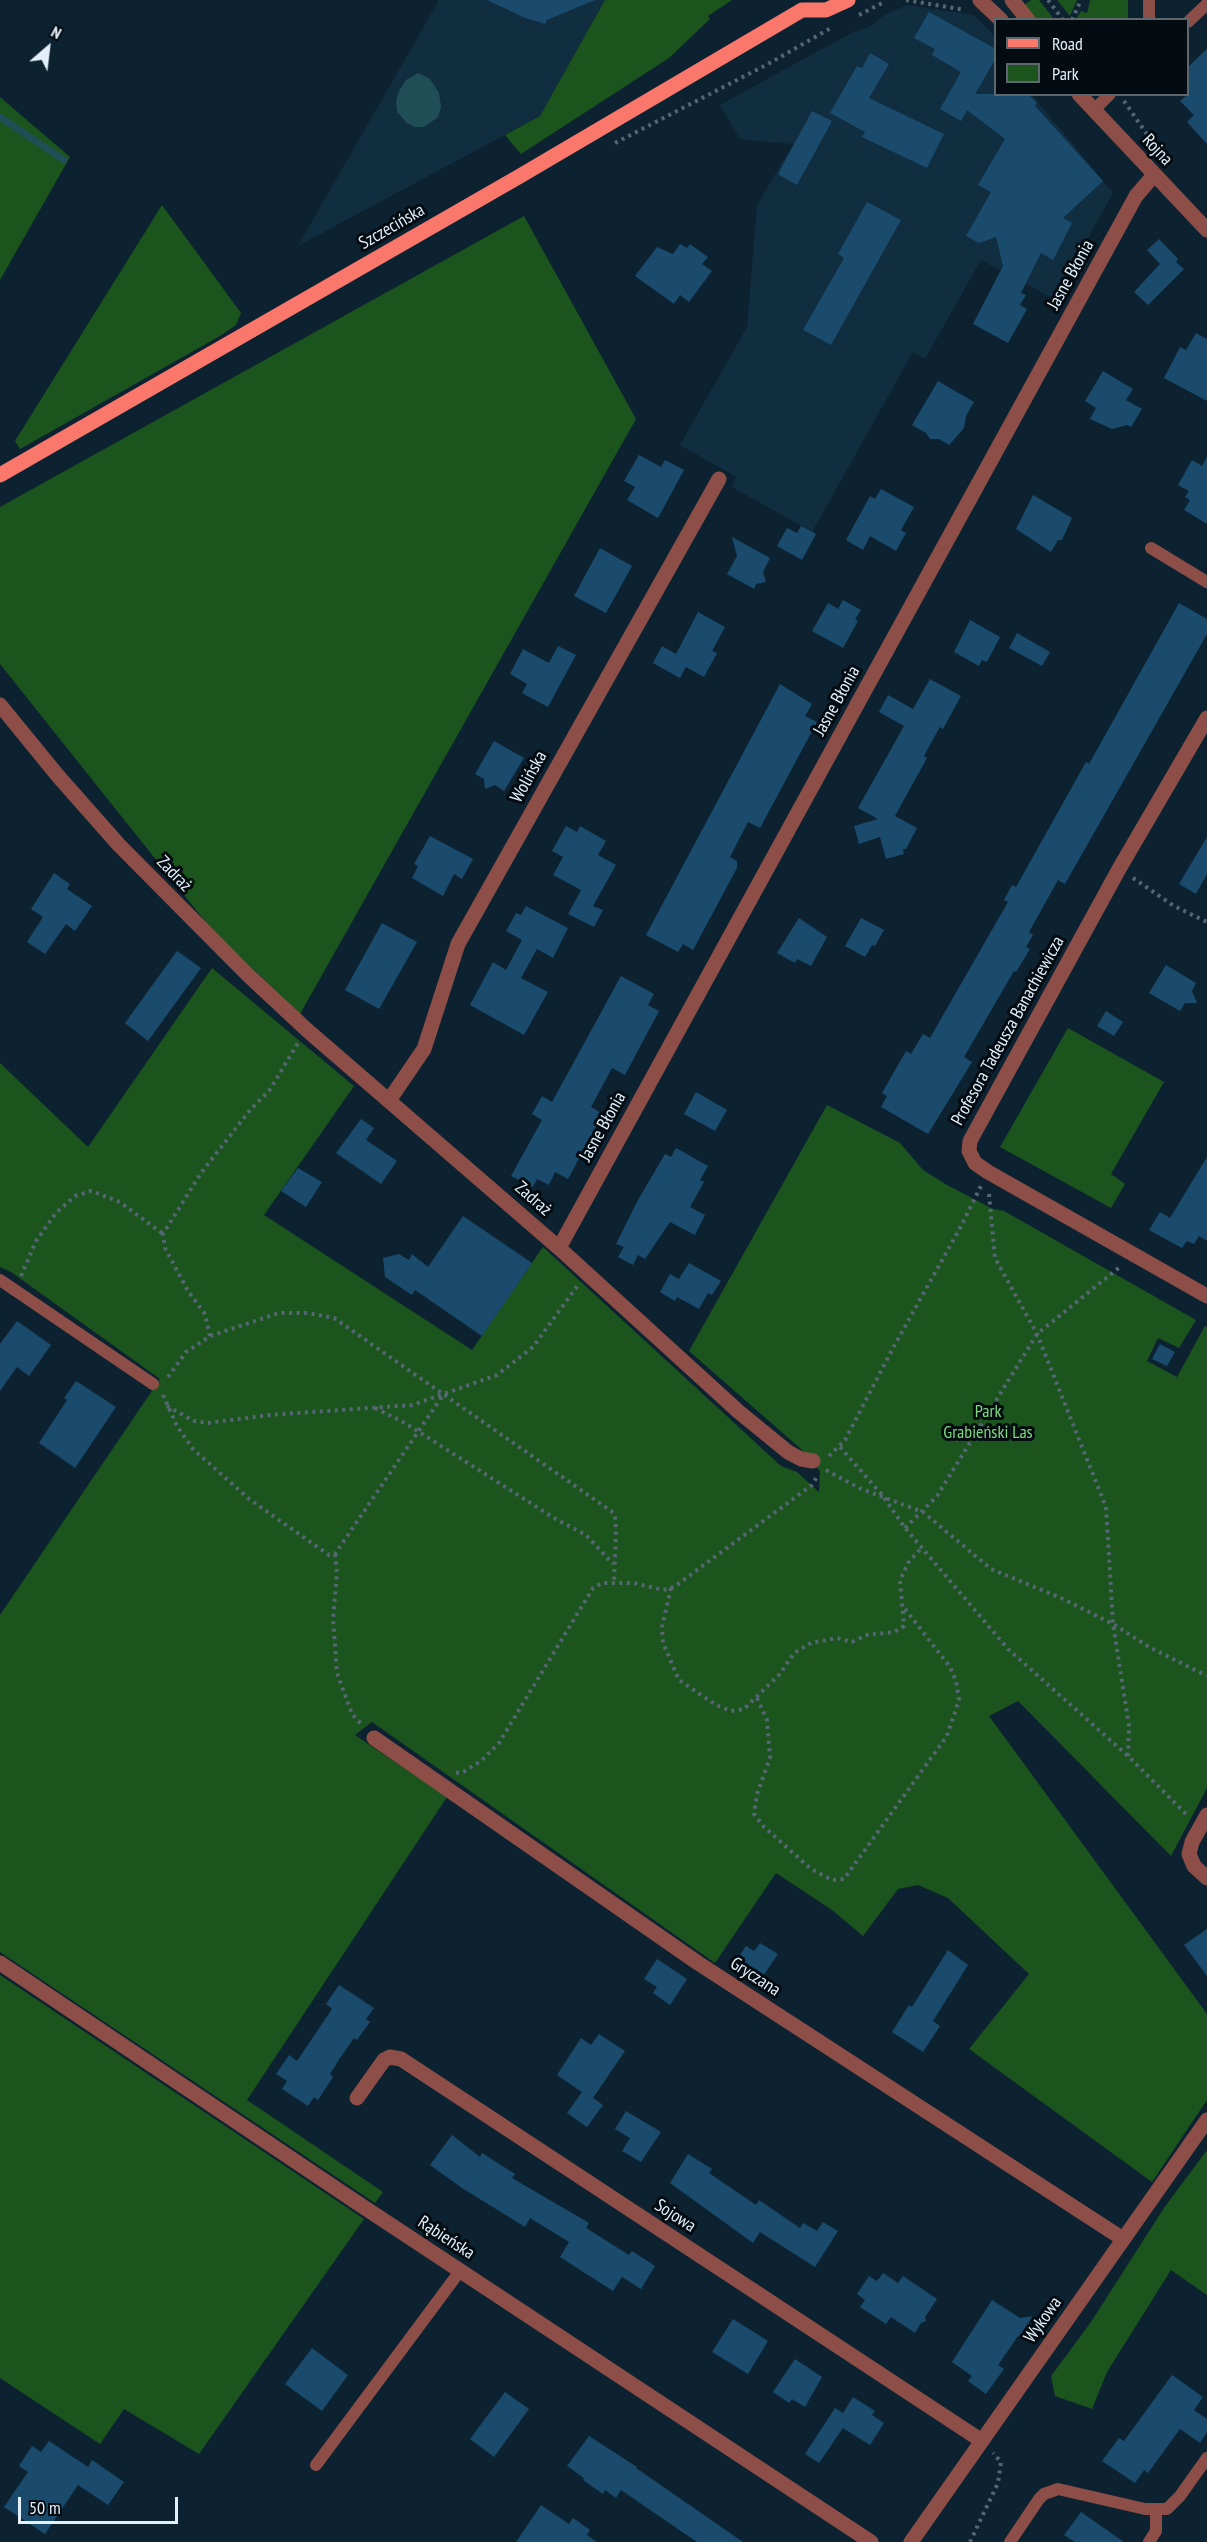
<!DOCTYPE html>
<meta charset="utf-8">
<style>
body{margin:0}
#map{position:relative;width:1207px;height:2542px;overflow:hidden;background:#0d2231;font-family:"PT Sans Narrow",sans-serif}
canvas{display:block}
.legend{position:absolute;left:994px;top:18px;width:195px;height:78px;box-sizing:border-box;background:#040b11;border:2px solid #5d676e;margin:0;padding:8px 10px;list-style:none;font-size:18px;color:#e3f0fa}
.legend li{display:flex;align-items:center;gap:12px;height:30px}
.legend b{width:30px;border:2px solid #5d676e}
.north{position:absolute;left:18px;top:18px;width:60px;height:60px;-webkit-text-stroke:4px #040b11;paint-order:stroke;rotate:28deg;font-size:16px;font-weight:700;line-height:24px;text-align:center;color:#e3f0fa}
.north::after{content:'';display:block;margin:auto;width:21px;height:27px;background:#e3f0fa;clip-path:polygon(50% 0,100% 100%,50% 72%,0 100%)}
.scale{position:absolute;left:18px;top:2497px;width:160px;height:27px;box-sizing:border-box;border:3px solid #e3f0fa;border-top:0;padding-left:8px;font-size:18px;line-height:21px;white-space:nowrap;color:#e3f0fa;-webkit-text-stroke:4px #040b11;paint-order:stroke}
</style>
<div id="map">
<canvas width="1207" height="2542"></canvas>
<ul class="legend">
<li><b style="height:8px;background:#f9786b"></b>Road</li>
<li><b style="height:16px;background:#1c541d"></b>Park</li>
</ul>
<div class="north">N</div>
<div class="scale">50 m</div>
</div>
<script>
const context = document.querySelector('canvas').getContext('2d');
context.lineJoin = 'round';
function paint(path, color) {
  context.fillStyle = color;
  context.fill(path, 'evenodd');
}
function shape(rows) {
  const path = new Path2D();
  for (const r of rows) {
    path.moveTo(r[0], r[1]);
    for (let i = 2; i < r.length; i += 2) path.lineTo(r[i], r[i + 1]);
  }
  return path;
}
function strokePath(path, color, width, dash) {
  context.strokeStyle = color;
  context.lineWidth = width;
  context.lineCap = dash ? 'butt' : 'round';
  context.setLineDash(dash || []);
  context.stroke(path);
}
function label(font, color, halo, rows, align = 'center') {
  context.font = font + ' "PT Sans Narrow",sans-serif';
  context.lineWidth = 6;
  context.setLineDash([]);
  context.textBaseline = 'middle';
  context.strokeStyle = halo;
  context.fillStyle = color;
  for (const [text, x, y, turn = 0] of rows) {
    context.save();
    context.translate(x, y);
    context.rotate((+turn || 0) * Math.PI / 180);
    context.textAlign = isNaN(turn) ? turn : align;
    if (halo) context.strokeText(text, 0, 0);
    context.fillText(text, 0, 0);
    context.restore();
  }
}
paint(shape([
 [439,0,605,0,540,116,298,246],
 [907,5,974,15,995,37,996,94,1032,95,1113,193,1054,299,981,260,925,359,913,352,812,532,732,487,736,477,680,445,747,327,757,205,793,144,740,139,720,105,853,32,869,27,886,14]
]), '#112d40');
paint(shape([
 [605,0,732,0,708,16,710,19,669,58,521,154,505,135,540,116],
 [1031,0,1039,0,1054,19,1035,19,1024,5],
 [1057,0,1077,0,1070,16],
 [1090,0,1128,0,1128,19,1076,19,1081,11,1087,13],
 [0,97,70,157,0,280],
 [162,205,241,313,236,325,220,336,20,449,15,441],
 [524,216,636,419,300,1014,212,930,0,664,0,507],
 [212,968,354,1086,264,1215,472,1350,543,1247,781,1466,797,1472,819,1492,820,1471,801,1449,689,1351,827,1105,900,1143,923,1170,947,1185,993,1209,1004,1211,1196,1320,1179,1348,1158,1338,1147,1361,1177,1377,1205,1326,1207,1327,1207,1788,1171,1856,1018,1701,989,1716,1207,2014,1207,2100,1152,2182,969,2049,1029,1974,948,1898,918,1885,898,1889,863,1936,832,1910,776,1873,715,1963,372,1722,355,1735,447,1797,247,2100,383,2192,375,2203,0,1952,0,1615,160,1379,11,1272,0,1267,0,1063,88,1147],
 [1068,1028,1164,1082,1111,1174,1125,1184,1111,1208,1000,1147],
 [0,1975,364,2219,199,2454,124,2409,100,2444,0,2378],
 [1207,2150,1207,2295,1171,2270,1107,2372,1092,2409,1055,2396,1051,2376,1091,2322,1164,2208]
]), '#1c541d');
paint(shape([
 [418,73,430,79,439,93,441,107,438,117,424,127,415,127,407,123,397,112,396,101,399,91,406,80]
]), '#204e56');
strokePath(shape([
 [0,117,64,160]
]), '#204e56', 7);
paint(shape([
 [487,0,595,0,547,20,545,24,523,17],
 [929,12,996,49,996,58,975,94,1028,94,1037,103,1035,106,1103,181,1063,218,1072,223,1053,260,1041,253,1021,293,1026,295,1020,305,1027,309,1008,343,973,324,1003,266,996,237,979,243,966,236,991,192,978,185,1005,139,967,110,961,121,940,109,961,72,932,55,935,49,914,38],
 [1207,49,1207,144,1187,122,1194,115,1180,101,1188,94,1188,67],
 [870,53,889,64,869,98,944,134,927,168,862,137,865,132,830,113,857,66,862,68],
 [812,111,832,121,797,185,778,174],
 [867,202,901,220,831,345,803,330,844,258,838,254],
 [1159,239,1178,259,1176,262,1184,269,1148,305,1134,292,1160,264,1147,250],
 [680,244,687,248,690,244,708,257,702,264,712,271,689,302,680,295,674,304,635,276,657,247,673,254],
 [1196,333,1207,339,1207,401,1164,378,1180,347,1186,350],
 [1103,371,1133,389,1126,400,1142,409,1131,427,1127,425,1112,429,1090,419,1096,408,1085,401],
 [938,381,974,402,966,416,964,428,949,445,939,439,930,439,926,433,912,425],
 [639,455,661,467,665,460,684,470,658,518,627,500,635,487,624,481],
 [1207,457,1207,524,1184,510,1190,500,1185,497,1189,491,1178,485,1192,460,1202,466],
 [881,489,914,507,901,530,906,533,896,551,870,536,863,550,846,540,870,496,875,499],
 [1033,495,1072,518,1062,540,1058,540,1051,552,1016,529],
 [801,526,816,534,802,560,777,546,787,528,797,533],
 [732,537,770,558,763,572,766,582,756,584,754,589,727,574,737,556],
 [600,548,632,566,606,613,574,596],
 [843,600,861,610,855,619,858,621,843,648,812,631,828,603,838,609],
 [1179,603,1207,619,1207,634,1065,884,1058,880,1029,932,1033,935,1026,947,1030,949,1016,972,1014,971,964,1057,972,1062,928,1134,881,1107,887,1096,882,1093,906,1051,911,1054,923,1034,930,1038,1008,902,1004,900,1012,885,1016,887,1086,762,1089,764],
 [698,612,725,627,712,651,717,653,704,677,686,667,680,678,653,663,662,646,676,654],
 [970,620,1000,637,987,662,982,660,979,666,954,652],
 [1017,633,1050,652,1042,666,1009,648],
 [558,646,576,655,548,707,522,693,527,684,510,674,523,649,549,663],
 [930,679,961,696,943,729,940,727,932,741,924,756,927,758,895,816,917,828,906,849,903,849,904,854,886,859,880,837,859,844,854,826,878,819,858,808,904,726,879,712,888,695,913,709],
 [780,684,812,704,805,716,817,722,760,828,748,822,730,857,737,861,737,868,693,950,683,944,678,952,646,935],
 [494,741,524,758,504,791,495,785,485,789,484,779,475,774],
 [566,826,577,832,580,826,606,841,598,855,616,865,593,906,603,910,594,927,568,914,581,890,553,875,563,857,552,851],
 [430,836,473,859,462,879,454,874,443,896,412,878,418,866,414,864],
 [1207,837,1207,874,1196,894,1179,884],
 [54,873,70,884,67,889,92,906,75,931,66,924,45,954,27,942,43,917,31,909],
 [526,906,568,928,553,958,537,949,521,978,548,992,524,1035,470,1005,493,962,506,970,522,940,506,931,516,913,521,915],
 [799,918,827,937,811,966,797,959,795,963,777,953],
 [861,918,884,930,875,946,872,945,865,957,845,946],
 [382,923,417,942,379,1009,345,990],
 [177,951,201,968,148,1041,125,1023],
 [1166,965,1196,983,1192,991,1197,1003,1185,1003,1180,1011,1149,993],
 [621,976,654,994,648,1005,659,1011,625,1075,612,1068,591,1107,603,1114,568,1179,555,1172,549,1185,537,1179,533,1187,511,1176,542,1120,532,1114,542,1096,552,1102],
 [1106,1011,1123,1022,1114,1036,1097,1026],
 [696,1092,727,1110,715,1131,684,1114],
 [361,1119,374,1128,366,1140,397,1161,381,1184,336,1153],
 [676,1148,708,1166,700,1180,704,1182,690,1207,705,1215,695,1235,670,1222,645,1259,638,1255,633,1265,618,1257,624,1247,616,1244,638,1200,665,1154,671,1157],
 [1207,1157,1207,1241,1199,1236,1194,1244,1187,1241,1182,1248,1149,1230,1160,1212,1170,1218],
 [298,1168,322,1182,306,1207,281,1191],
 [463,1216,532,1263,482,1336,415,1290,412,1295,385,1277,383,1258,399,1254,409,1260,412,1254,428,1267],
 [689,1263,721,1281,712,1295,708,1293,699,1309,677,1297,675,1301,660,1292,670,1274,679,1279],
 [17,1321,51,1345,29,1376,17,1367,0,1391,0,1344],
 [1160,1344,1175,1352,1167,1366,1152,1359],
 [76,1381,116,1407,75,1468,39,1443,67,1400,64,1398],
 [1207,1929,1207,1976,1184,1945],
 [760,1943,778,1954,757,1985,732,1967,746,1946,754,1951],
 [948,1950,968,1965,933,2021,940,2026,923,2052,892,2032,909,2005,912,2007],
 [657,1959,687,1979,670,2005,653,1993,657,1987,644,1979],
 [339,1985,374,2008,366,2019,370,2022,357,2040,354,2038,340,2058,330,2074,333,2077,318,2100,314,2097,308,2106,282,2089,287,2081,276,2074,289,2055,297,2061,332,2009,326,2004],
 [599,2034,625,2051,593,2098,603,2105,587,2127,567,2113,582,2092,557,2075,581,2038,591,2045],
 [626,2111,661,2132,641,2162,622,2151,630,2138,615,2129],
 [452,2135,480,2157,482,2153,515,2174,512,2178,589,2223,586,2228,629,2255,632,2251,655,2266,641,2289,622,2277,613,2291,560,2257,569,2242,530,2218,525,2227,462,2188,430,2165],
 [688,2154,712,2169,709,2173,756,2205,759,2200,800,2228,803,2223,817,2231,823,2222,838,2231,815,2267,760,2232,753,2243,670,2183],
 [883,2273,898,2283,903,2276,937,2299,925,2317,926,2321,921,2323,915,2333,891,2317,886,2324,860,2307,865,2300,857,2294,869,2276,877,2281],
 [992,2300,1020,2318,1033,2316,1028,2323,1033,2326,1023,2340,1018,2336,998,2365,1004,2369,986,2394,968,2381,972,2376,952,2362],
 [733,2319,768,2341,748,2374,712,2352],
 [312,2348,348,2375,322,2411,285,2384],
 [795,2359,822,2377,805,2407,792,2399,789,2403,773,2392],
 [1172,2375,1203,2397,1194,2410,1207,2419,1207,2432,1200,2443,1180,2429,1148,2473,1144,2470,1135,2483,1102,2461,1119,2438,1124,2441],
 [505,2392,529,2409,494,2457,470,2439],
 [853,2397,875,2411,872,2415,884,2423,870,2445,843,2428,819,2463,805,2454,835,2408,843,2413],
 [589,2436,637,2467,636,2468,743,2542,697,2542,621,2490,616,2498,605,2490,603,2494,583,2480,584,2478,567,2466],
 [49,2441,88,2467,92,2460,124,2482,108,2505,78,2485,45,2534,4,2507,28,2472,19,2466,32,2446,41,2452],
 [541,2505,569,2524,573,2518,590,2530,587,2535,597,2542,516,2542],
 [1081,2512,1124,2542,1075,2542,1064,2535]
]), '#1a4b6d');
strokePath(shape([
 [906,0,965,10],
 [1048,0,1063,20],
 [859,15,884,2],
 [1072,20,1081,0],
 [1124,101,1155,146],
 [615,143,768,64,831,28],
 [1133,878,1174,906,1207,922],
 [989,1194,995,1258,1037,1334,1106,1507,1113,1624,1129,1726,1128,1756],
 [21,1276,36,1241,56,1213,75,1196,91,1191,120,1202,163,1234],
 [210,1336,205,1314,188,1291,165,1248,163,1234,201,1173,250,1110,269,1091,298,1043],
 [168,1377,186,1352,210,1336,279,1313,308,1313,334,1318,611,1511,615,1516,616,1530,614,1583],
 [163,1395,177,1426,193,1449,249,1499,329,1555,335,1554,443,1395],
 [167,1406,194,1421,208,1423,269,1415,412,1405,497,1375,533,1347,578,1285],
 [375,1408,405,1423,554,1518,586,1535,613,1564],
 [840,1447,883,1496,905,1528,1008,1649,1128,1756,1188,1816],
 [829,1456,845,1440,893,1348,960,1228,981,1186],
 [826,1470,859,1488,923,1512,991,1569,1061,1598,1113,1624,1149,1647,1207,1676],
 [905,1528,937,1496,1037,1334,1121,1266],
 [335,1554,337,1573,333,1619,337,1673,352,1714,363,1726],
 [671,1588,662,1627,663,1643,679,1680,716,1705,731,1711,744,1709,780,1674,794,1653,811,1643,837,1638,852,1642,867,1635,894,1632,904,1626,900,1580,908,1563,922,1547],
 [757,1698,767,1720,770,1758,757,1794,754,1814,764,1827,811,1869,832,1880,844,1879,947,1736,959,1700,956,1681,950,1667,902,1605],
 [456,1773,463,1772,481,1761,499,1743,593,1588,602,1583,634,1583,663,1590,674,1587,812,1485,817,1477],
 [970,2542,998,2483,1001,2462,993,2453]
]), '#556775', 4, [3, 4.5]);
strokePath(shape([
 [1149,0,1149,20],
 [1188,22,1207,4],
 [1093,111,1110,94],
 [1151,548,1207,582],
 [0,1280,153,1384],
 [316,2465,460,2271],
 [1010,2542,1039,2499,1044,2494,1058,2489,1145,2509,1167,2509,1180,2496,1207,2458],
 [1149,2542,1156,2531,1156,2510]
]), '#8c4e47', 12);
strokePath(shape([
 [0,705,58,776,119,845,248,975,307,1030,559,1248,739,1412,788,1452,801,1459,813,1461],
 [1207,718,1119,869,970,1141,969,1151,975,1163,988,1172,1207,1296],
 [390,1099,424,1049,458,944,719,479],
 [559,1248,1136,196,1154,175],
 [374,1738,698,1963,1123,2239],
 [1207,1815,1192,1842,1189,1854,1194,1866,1207,1878],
 [357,2098,384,2060,390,2057,401,2059,982,2441],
 [911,2542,1207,2120]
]), '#8c4e47', 15);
strokePath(shape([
 [980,0,1001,20],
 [1012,0,1028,20],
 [1079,94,1207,230],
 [0,1963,356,2202,871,2542]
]), '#8c4e47', 15);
strokePath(shape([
 [0,475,520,176,802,10,826,10,848,0]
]), '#f9786b', 15);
label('18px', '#e3f0fa', '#040b11', [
 ["Rojna",1157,150,47],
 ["Szczecińska",392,227,-30],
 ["Jasne Błonia",1071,275,-61],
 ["Jasne Błonia",837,701,-61],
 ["Wolińska",529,777,-61],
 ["Zadraż",174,874,46],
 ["Profesora Tadeusza Banachiewicza",1008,1031,-61],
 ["Jasne Błonia",603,1127,-61],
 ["Zadraż",533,1199,41],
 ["Gryczana",755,1977,33],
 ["Sojowa",675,2216,33],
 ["Rąbieńska",446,2238,33],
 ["Wykowa",1043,2320,-55]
]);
label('18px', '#7ddb7b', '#040b11', [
 ["Park",988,1412],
 ["Grabieński Las",988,1433]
]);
</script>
